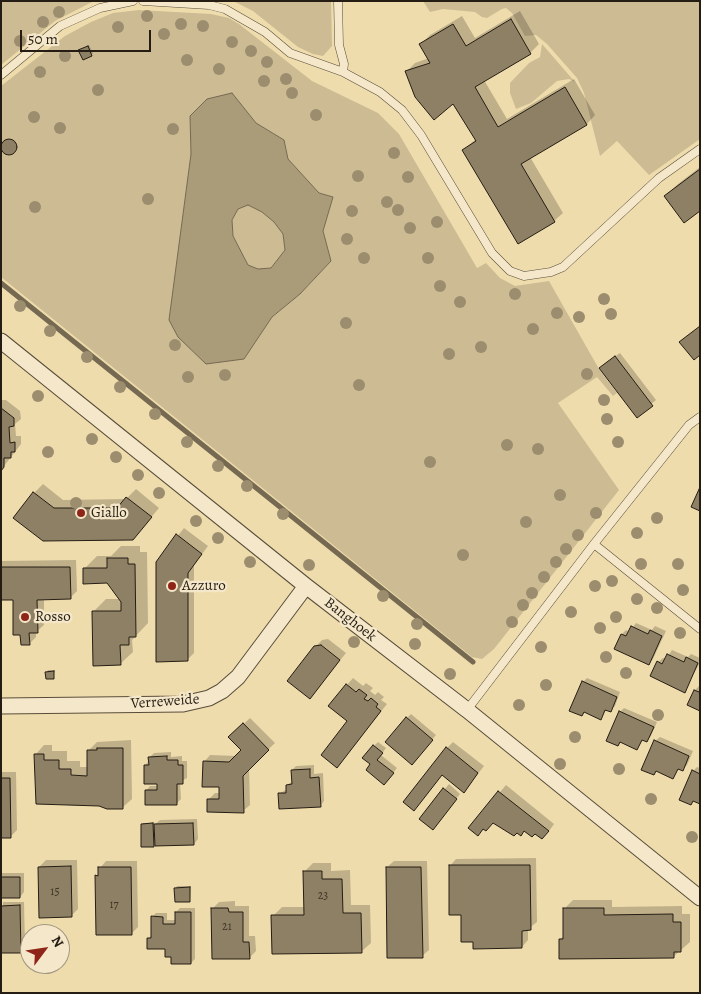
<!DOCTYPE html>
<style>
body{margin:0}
#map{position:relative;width:701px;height:994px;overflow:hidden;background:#efdcad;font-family:Alegreya,serif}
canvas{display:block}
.frame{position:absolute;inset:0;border:2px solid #251d14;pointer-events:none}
.north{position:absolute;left:20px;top:924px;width:50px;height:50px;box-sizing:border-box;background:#f5e8ca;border:1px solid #a29781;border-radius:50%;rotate:59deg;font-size:14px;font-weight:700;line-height:20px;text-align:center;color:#251d14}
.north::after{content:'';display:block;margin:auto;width:18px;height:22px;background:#8f2418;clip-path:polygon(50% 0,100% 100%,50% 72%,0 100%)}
.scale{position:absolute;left:20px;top:30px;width:131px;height:22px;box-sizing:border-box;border:2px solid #251d14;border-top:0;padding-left:6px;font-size:15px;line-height:18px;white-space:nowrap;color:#251d14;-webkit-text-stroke:4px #f5e8ca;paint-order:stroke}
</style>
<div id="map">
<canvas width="701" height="994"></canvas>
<div class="frame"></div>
<div class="north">N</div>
<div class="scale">50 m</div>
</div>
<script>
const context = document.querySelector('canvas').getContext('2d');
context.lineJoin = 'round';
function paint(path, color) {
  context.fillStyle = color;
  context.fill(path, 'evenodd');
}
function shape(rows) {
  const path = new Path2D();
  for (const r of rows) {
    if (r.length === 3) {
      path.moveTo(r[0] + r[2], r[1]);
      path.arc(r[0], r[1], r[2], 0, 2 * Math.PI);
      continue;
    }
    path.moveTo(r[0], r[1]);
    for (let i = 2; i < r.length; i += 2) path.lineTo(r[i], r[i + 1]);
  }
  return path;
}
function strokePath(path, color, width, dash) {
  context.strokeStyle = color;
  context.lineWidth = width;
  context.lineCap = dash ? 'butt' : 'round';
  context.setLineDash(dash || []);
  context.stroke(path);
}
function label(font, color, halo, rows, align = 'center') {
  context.font = font + ' Alegreya,serif';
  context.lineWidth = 4.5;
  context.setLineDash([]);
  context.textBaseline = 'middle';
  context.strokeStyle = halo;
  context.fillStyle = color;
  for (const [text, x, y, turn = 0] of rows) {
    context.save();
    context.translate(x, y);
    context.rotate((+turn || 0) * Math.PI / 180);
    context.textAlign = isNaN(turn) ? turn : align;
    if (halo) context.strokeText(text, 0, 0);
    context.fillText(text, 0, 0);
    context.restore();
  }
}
paint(shape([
 [1,1,94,1,55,21,1,65],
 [233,1,331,1,332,46,323,56,313,54,298,47,253,11],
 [423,1,700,1,700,139,649,175,617,141,600,156,584,93,577,78,547,44,536,35,525,36,512,13,506,8,502,9,487,18,482,17,475,12,443,9,430,12],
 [139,10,211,14,229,18,239,24,312,81,378,113,399,134,477,268,486,263,500,278,515,286,549,281,599,369,617,393,613,396,597,377,558,403,619,490,494,649,482,659,472,657,1,277,1,150,9,155,16,152,17,147,13,140,9,139,1,144,1,86,65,36,91,22,113,13],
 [231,93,256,123,284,140,288,159,319,193,333,197,323,231,331,261,300,294,272,317,244,359,169,320,191,154,190,117],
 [542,44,575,82,569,79,557,81,531,103,516,109,510,93,510,83,529,63,540,57],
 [248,205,262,212,274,222,283,234,285,250,271,268,258,269,248,265,233,236,232,220,238,209]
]), '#cdbc93');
const water = shape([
 [232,93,256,123,284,140,288,159,319,193,333,197,323,231,331,261,300,294,272,317,244,359,206,364,178,337,169,320,191,154,190,116,207,99,232,93],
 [248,205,262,212,274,222,283,234,285,250,271,268,258,269,248,265,233,236,232,220,238,209,248,205]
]);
paint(water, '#aa9b79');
strokePath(water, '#756951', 1);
paint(shape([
 [520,11,539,44,530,53,484,80,507,119,574,79,595,115,587,124,530,157,563,213,554,221,463,150,476,139,454,102,406,72,415,63,429,58,421,44,430,35,462,16,475,38],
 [89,45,93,53,91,55,80,50],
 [10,146,7],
 [700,167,700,209,665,196,678,184],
 [620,353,656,400,637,416,604,364],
 [1,400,6,400,20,411,21,419,15,424,16,436,21,436,21,444,1,470],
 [43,484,63,500,126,499,136,489,159,508,133,539,43,540,34,493],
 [184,528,208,546,194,565,194,653,187,660,157,562],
 [121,546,140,546,140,552,147,552,148,623,132,640,133,652,120,664,93,612,106,599,120,599,108,582,84,569,97,556,111,556],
 [76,560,77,591,70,598,44,598,44,625,36,632,36,637,29,644,14,599,1,599,1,561],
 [636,623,652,630,655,626,666,631,653,659,649,664,622,634,626,630,629,632],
 [328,639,346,653,310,698,315,647,322,640],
 [672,650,688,657,691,654,700,658,700,663,684,691,658,662,663,658,666,659],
 [48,670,55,670,53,678,47,672],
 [353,678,363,686,366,683,373,688,370,691,375,695,378,692,384,697,381,700,387,704,337,767,349,721,347,685],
 [587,678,620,692,615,706,610,710,607,709,601,718,585,711,582,715,583,682],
 [699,686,700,686,700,710,695,690],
 [624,708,657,722,651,736,647,741,644,739,637,748,622,741,618,745,620,712],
 [411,714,436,735,416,759,407,718],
 [250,718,275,743,249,768,250,805,243,811,209,799,215,793,220,793,220,786,204,762,210,755,237,756,243,750,230,737],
 [660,737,693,751,687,765,682,770,679,768,673,778,657,770,654,774,655,741],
 [131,740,132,799,123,807,107,807,36,754,44,745,52,745,52,751,67,751,67,761,80,761,80,767,88,767,88,751,97,742],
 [378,742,386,748,381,755,397,768,388,779,372,764,374,746],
 [453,742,484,766,470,784,443,774,420,803,447,748],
 [171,752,171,757,182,756,182,761,187,761,187,778,180,782,181,799,176,804,146,791,150,786,158,786,158,782,145,765,150,760,150,757,154,753],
 [314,765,314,774,323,773,324,801,320,806,279,794,287,789,287,785,293,781,292,770,296,766],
 [697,767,700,768,700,803,695,800,691,804,693,771],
 [1,772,16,772,17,830,10,837,1,837],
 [449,784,460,794,437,824,420,819],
 [506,785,554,824,549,831,525,830,521,834,493,822,478,834,470,828],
 [197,819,198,839,194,844,153,846,142,824,154,822,154,825,160,820],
 [536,858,537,922,528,929,528,940,522,947,474,941,450,866,456,859],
 [46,860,77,860,78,909,71,916,39,867],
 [106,861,137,861,138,927,131,934,97,876,100,873,100,868],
 [394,861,427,861,429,950,422,956,387,867],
 [313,863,331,863,331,871,350,870,351,905,370,905,371,943,362,951,273,916,282,907,305,907,304,872],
 [1,873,24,873,24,892,20,897,1,896],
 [177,886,191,886,190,900,176,888],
 [573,900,612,900,612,907,682,906,682,914,690,914,690,942,673,957,560,939,564,936,564,909],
 [235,901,235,906,249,906,249,936,255,936,256,951,249,958,213,908,219,902],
 [3,902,24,902,25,947,20,951,1,951],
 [180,908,195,908,195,959,191,963,172,956,167,948,148,939,152,935,152,917,156,913,167,913,167,920,176,920,176,912]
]), '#0003');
strokePath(shape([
 [1,283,473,662]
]), '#756951', 5);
const building = shape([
 [511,19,531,54,475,87,498,127,565,87,587,125,521,164,555,222,518,244,462,150,476,141,453,104,434,120,415,97,405,71,430,63,419,44,453,24,466,46,511,19],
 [88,46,92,56,83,60,78,50,88,46],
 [9,147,8],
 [700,169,700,211,684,223,664,196,700,169],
 [700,326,700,355,694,360,679,342,700,326],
 [615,356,653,406,637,418,599,368,615,356],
 [1,408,14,418,14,426,9,427,10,443,15,442,15,452,11,452,11,458,4,458,4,467,1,471,1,408],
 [700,487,700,511,691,507,700,487],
 [33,492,54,508,117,508,126,497,152,517,133,540,43,541,13,518,33,492],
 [176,534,202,554,188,573,188,661,156,662,156,562,176,534],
 [107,558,128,558,128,564,135,564,136,637,129,637,129,645,120,645,121,665,93,666,92,611,121,611,121,602,107,583,83,584,83,568,107,568,107,558],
 [1,567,70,567,71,599,37,600,38,633,29,633,30,645,21,645,20,635,13,635,13,600,1,600,1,567],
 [631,626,648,634,650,630,662,636,649,665,614,649,621,634,626,636,631,626],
 [321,645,340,660,310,699,287,681,314,646,321,645],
 [667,654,684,662,686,657,698,663,685,693,650,676,657,661,662,664,667,654],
 [54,671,54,679,46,679,45,672,54,671],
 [582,681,617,697,611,712,605,710,601,720,584,712,582,716,569,711,582,681],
 [346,684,356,692,359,689,367,695,364,699,368,701,371,698,378,704,376,707,381,711,337,768,321,755,347,721,328,706,346,684],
 [694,690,699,692,700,690,700,711,687,705,694,690],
 [619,711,654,727,647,742,642,740,637,750,620,742,618,746,606,741,619,711],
 [406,717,433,740,412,765,385,742,406,717],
 [243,723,269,750,243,776,244,813,207,812,207,799,219,799,219,787,202,787,203,761,229,762,241,750,228,737,243,723],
 [654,740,689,756,683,771,678,769,673,779,656,771,654,775,641,770,654,740],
 [373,745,383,753,377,760,394,773,384,785,366,770,370,764,362,758,373,745],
 [446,747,478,773,464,793,442,775,414,811,403,802,446,747],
 [97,748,123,748,123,809,107,809,99,806,36,804,34,754,44,754,44,760,59,760,59,769,71,769,71,775,87,776,87,750,97,750,97,748],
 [167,756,167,760,178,760,178,765,183,765,183,784,177,784,177,805,145,805,145,790,157,790,157,784,144,784,144,765,149,765,148,757,167,756],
 [310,769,310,778,319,777,321,807,279,809,278,793,286,793,286,785,292,784,291,770,310,769],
 [692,770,700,774,700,804,693,801,691,805,679,800,692,770],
 [1,778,10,778,11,838,1,838,1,778],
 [443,788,457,799,433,830,419,819,443,788],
 [498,791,549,831,542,839,535,834,532,837,524,831,521,836,517,833,514,836,493,823,486,831,483,829,478,836,468,828,498,791],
 [153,823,154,847,141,847,141,824,153,823],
 [193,823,194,845,155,846,154,824,193,823],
 [449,865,530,865,531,930,522,931,522,948,473,949,473,942,461,942,461,915,449,915,449,865],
 [71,866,72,917,39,918,38,867,71,866],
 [98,867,131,867,132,935,96,935,95,875,98,876,98,867],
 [386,867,421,867,423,958,387,958,386,867],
 [303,871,322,871,322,879,342,879,343,913,361,913,362,953,272,954,271,915,304,915,303,871],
 [1,877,20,877,20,898,1,898,1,877],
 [190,887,190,902,175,902,174,888,190,887],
 [20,905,21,953,1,953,1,906,20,905],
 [211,908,228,908,229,912,243,912,243,942,249,942,250,959,212,959,211,908],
 [563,908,604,908,604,915,673,914,673,922,681,922,681,952,674,952,674,958,559,959,559,939,563,939,563,908],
 [175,912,191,912,191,964,171,964,171,957,165,957,165,949,147,949,147,938,151,938,151,916,163,917,163,924,175,924,175,912]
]);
paint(building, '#8e8064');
strokePath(building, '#251d14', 1);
const lane = shape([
 [143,1,209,5,225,9,265,32,290,53,343,72,380,92,402,110,421,135,492,253,510,271,524,276,551,272,563,267,659,178,700,149],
 [338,1,339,45,344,64,343,72],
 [1,75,60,26,100,8,133,1],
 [594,544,700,629],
 [467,710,594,544,689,425,700,417]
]);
const street = shape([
 [1,341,306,586,467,710,700,898],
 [1,706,183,704,209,698,222,691,238,677,306,586]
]);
strokePath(lane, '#584d3a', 9);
strokePath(street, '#584d3a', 17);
strokePath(lane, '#f5e8ca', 8);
strokePath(street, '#f5e8ca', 15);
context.fillStyle = '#9b8d6e';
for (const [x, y] of [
 [59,12],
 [147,16],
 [43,22],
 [181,24],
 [203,26],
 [118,27],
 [164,34],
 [20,41],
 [232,42],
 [251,51],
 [65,56],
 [187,60],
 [267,62],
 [219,69],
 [40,72],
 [286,79],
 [264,81],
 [98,90],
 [292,93],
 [316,115],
 [34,117],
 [60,128],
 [173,129],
 [394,153],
 [358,176],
 [408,177],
 [148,199],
 [387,202],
 [35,207],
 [398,210],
 [352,211],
 [437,222],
 [410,228],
 [347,239],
 [364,258],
 [428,258],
 [440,286],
 [515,294],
 [604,299],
 [460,302],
 [20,306],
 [557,313],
 [611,314],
 [579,317],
 [346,323],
 [533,329],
 [50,331],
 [175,345],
 [481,347],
 [449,354],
 [87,357],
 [587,374],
 [225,375],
 [188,377],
 [359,385],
 [120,387],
 [38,396],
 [604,400],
 [155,414],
 [607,419],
 [92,439],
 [187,442],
 [618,442],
 [507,445],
 [538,449],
 [48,452],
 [116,457],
 [430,462],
 [218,466],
 [138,475],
 [247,486],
 [159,493],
 [560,495],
 [76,503],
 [596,513],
 [283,514],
 [657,518],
 [196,521],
 [526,522],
 [637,533],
 [578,535],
 [218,538],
 [566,549],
 [463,555],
 [250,562],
 [556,562],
 [641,564],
 [678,564],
 [309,565],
 [544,577],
 [612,581],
 [595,586],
 [683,590],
 [532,593],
 [383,596],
 [637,599],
 [523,605],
 [657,608],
 [571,612],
 [616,617],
 [512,622],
 [417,624],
 [600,628],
 [680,633],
 [354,642],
 [415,644],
 [541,647],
 [606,657],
 [626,673],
 [450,674],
 [546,685],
 [519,705],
 [658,715],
 [575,737],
 [560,764],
 [619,769],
 [651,799],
 [692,837]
]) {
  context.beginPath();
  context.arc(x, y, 6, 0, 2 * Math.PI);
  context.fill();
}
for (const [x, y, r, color] of [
 [81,513,5,"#8f2418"],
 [172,586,5,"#8f2418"],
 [25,617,5,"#8f2418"]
]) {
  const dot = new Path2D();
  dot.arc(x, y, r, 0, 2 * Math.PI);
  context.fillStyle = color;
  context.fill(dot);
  strokePath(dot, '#f5e8ca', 2);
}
label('12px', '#3f3628', null, [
 ["15",55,892],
 ["23",323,896],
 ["17",114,905],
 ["21",227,927]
]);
label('15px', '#251d14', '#f5e8ca', [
 ["Giallo",91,513],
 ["Azzuro",182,586],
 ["Rosso",35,617]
], 'left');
label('15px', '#251d14', '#f5e8ca', [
 ["Banghoek",350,620,38],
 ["Verreweide",165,702,-4]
]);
</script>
